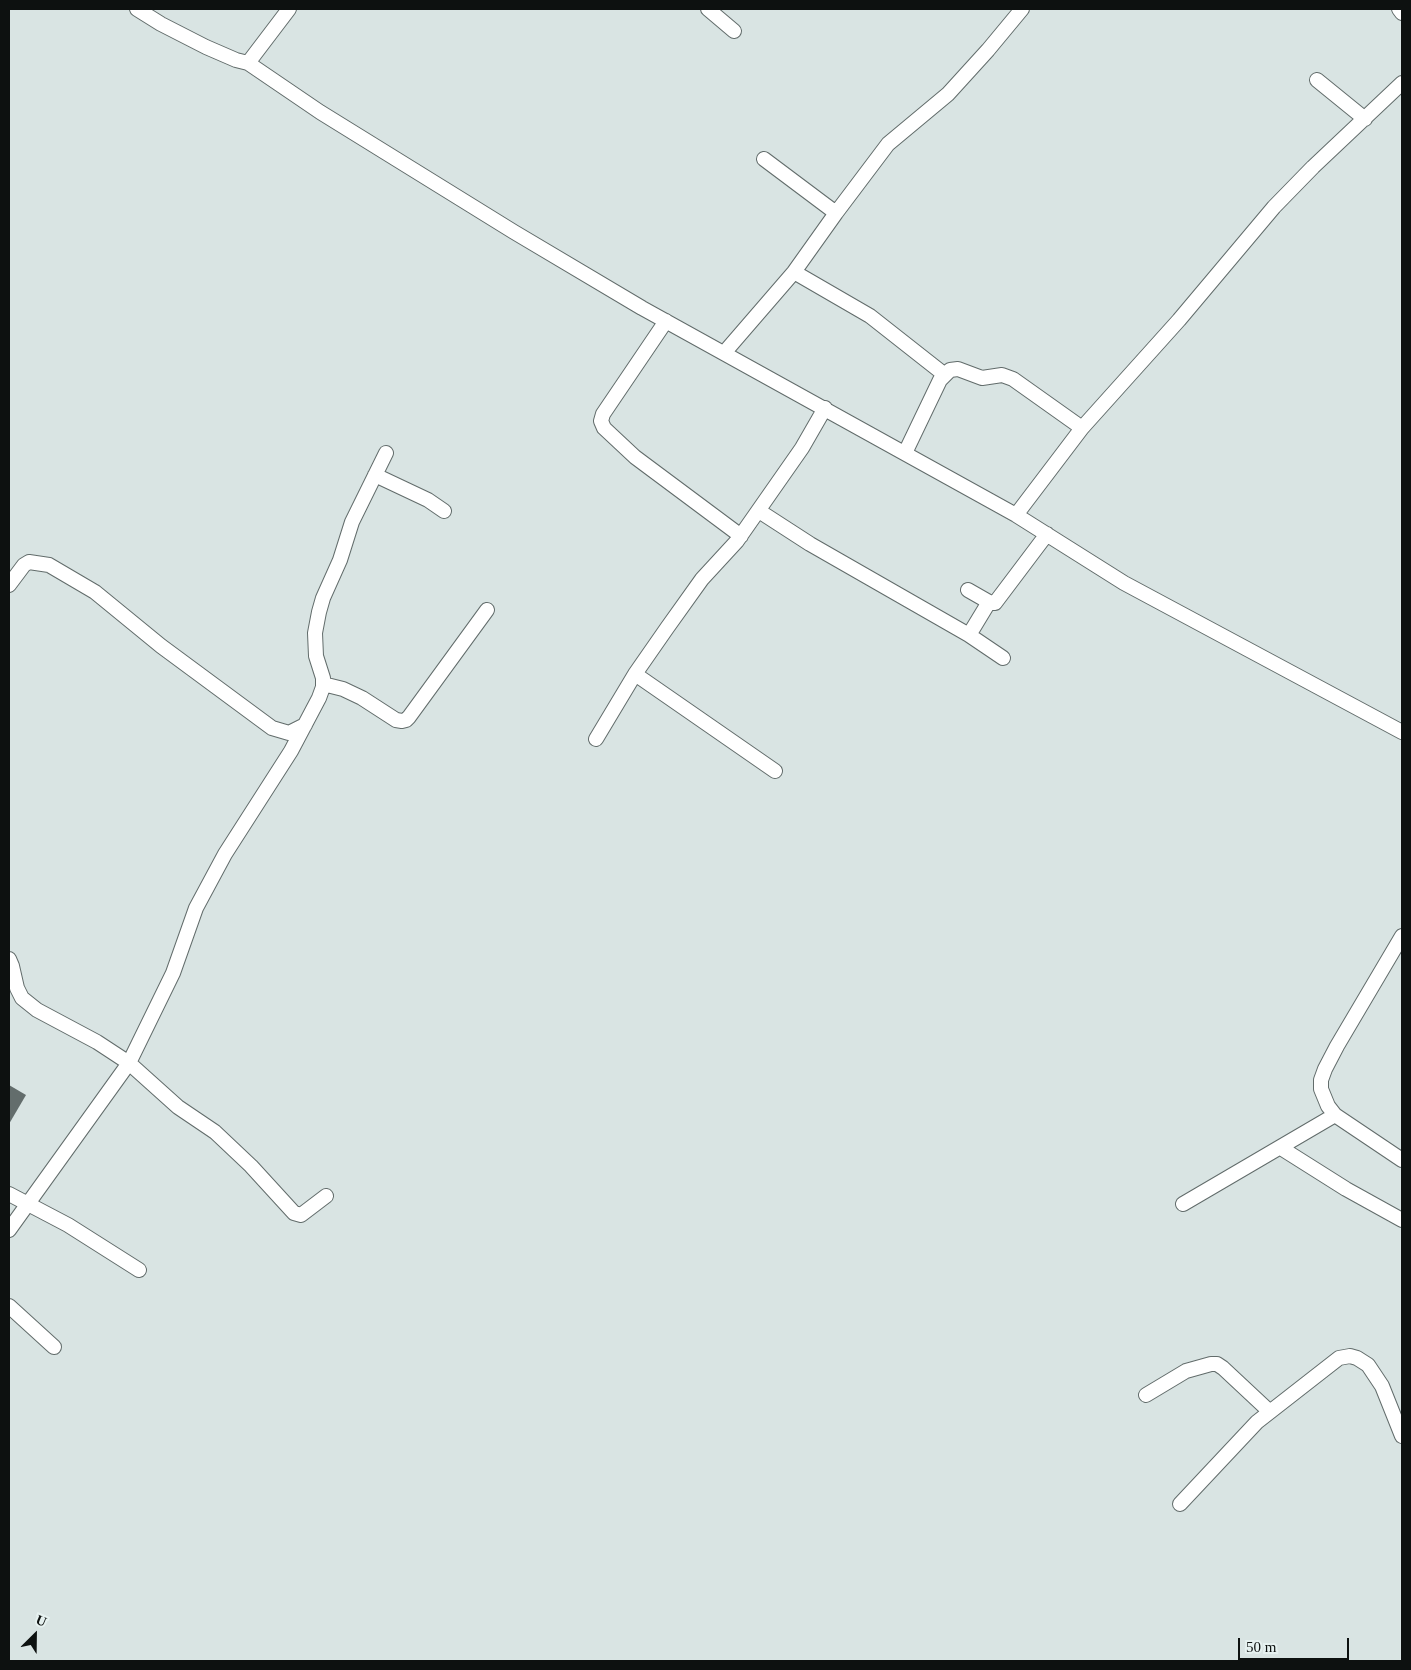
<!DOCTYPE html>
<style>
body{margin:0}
#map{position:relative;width:1411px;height:1670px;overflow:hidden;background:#d9e4e3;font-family:Georgia,serif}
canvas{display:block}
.frame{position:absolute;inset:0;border:10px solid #0d1110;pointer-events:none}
.north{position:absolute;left:10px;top:1610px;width:50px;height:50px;-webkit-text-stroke:4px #e6f1f0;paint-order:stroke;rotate:23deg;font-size:14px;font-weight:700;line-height:20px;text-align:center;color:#0d1110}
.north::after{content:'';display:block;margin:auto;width:18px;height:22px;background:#0d1110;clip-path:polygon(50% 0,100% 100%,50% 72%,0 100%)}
.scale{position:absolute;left:1238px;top:1638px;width:111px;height:22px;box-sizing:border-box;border:2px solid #0d1110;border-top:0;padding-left:6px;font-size:15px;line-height:18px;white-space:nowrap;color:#0d1110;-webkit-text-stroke:4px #e6f1f0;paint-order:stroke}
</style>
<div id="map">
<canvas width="1411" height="1670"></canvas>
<div class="frame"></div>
<div class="north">U</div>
<div class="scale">50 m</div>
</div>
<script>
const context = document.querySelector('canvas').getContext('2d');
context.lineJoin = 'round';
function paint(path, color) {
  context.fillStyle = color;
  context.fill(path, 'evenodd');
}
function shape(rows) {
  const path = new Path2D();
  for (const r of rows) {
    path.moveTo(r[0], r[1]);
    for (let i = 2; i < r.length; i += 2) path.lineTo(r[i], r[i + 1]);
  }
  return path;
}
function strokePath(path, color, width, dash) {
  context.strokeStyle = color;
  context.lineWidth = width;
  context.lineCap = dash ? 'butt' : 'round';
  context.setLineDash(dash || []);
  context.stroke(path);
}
paint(shape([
 [9,1085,26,1095,9,1124]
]), '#636d6c');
const minor = shape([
 [137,9,161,24,206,47,236,60,248,63,289,9],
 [708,9,734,31],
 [1399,9,1402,13],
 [248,63,320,112,514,232,642,308,1016,515,1124,583,1402,732],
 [1317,80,1365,119],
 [764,159,836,213],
 [794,272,870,316,945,375],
 [666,321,603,414,601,421,604,428,635,457,741,536],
 [724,353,794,272,836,213,888,144,948,94,988,50,1022,9],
 [905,453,940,380,950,370,958,369,982,378,1002,375,1013,379,1082,428],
 [375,475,428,500,444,511],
 [759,511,810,544,969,635,989,602],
 [1016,515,1082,428,1179,320,1274,207,1313,167,1402,83],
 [9,585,24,565,29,562,49,565,95,592,161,646,272,728,289,733,305,725],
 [968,590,989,602,995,603,1047,534],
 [969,635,1003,658],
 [635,674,775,771],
 [323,684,343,689,362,698,396,720,402,721,406,720,409,717,487,610],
 [596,739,635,674,667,628,702,579,737,541,802,448,825,408],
 [1402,936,1337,1046,1325,1069,1321,1080,1321,1089,1328,1106,1335,1115,1402,1160],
 [9,959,12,966,17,988,22,998,37,1010,97,1042,129,1063,178,1107,215,1132,251,1166,294,1213,301,1215,326,1196],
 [1281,1148,1346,1189,1402,1220],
 [9,1194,68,1225,139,1270],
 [1183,1204,1335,1115],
 [9,1230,129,1063,173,973,196,908,225,854,291,751,319,698,323,687,323,678,316,656,315,633,319,612,323,598,340,560,352,522,386,453],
 [9,1306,54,1347],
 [1146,1395,1186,1371,1211,1364,1217,1364,1223,1368,1269,1411],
 [1180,1504,1257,1422,1339,1358,1350,1356,1357,1358,1368,1365,1382,1386,1402,1436]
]);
strokePath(minor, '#626c6b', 16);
strokePath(minor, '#fff', 14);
</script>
